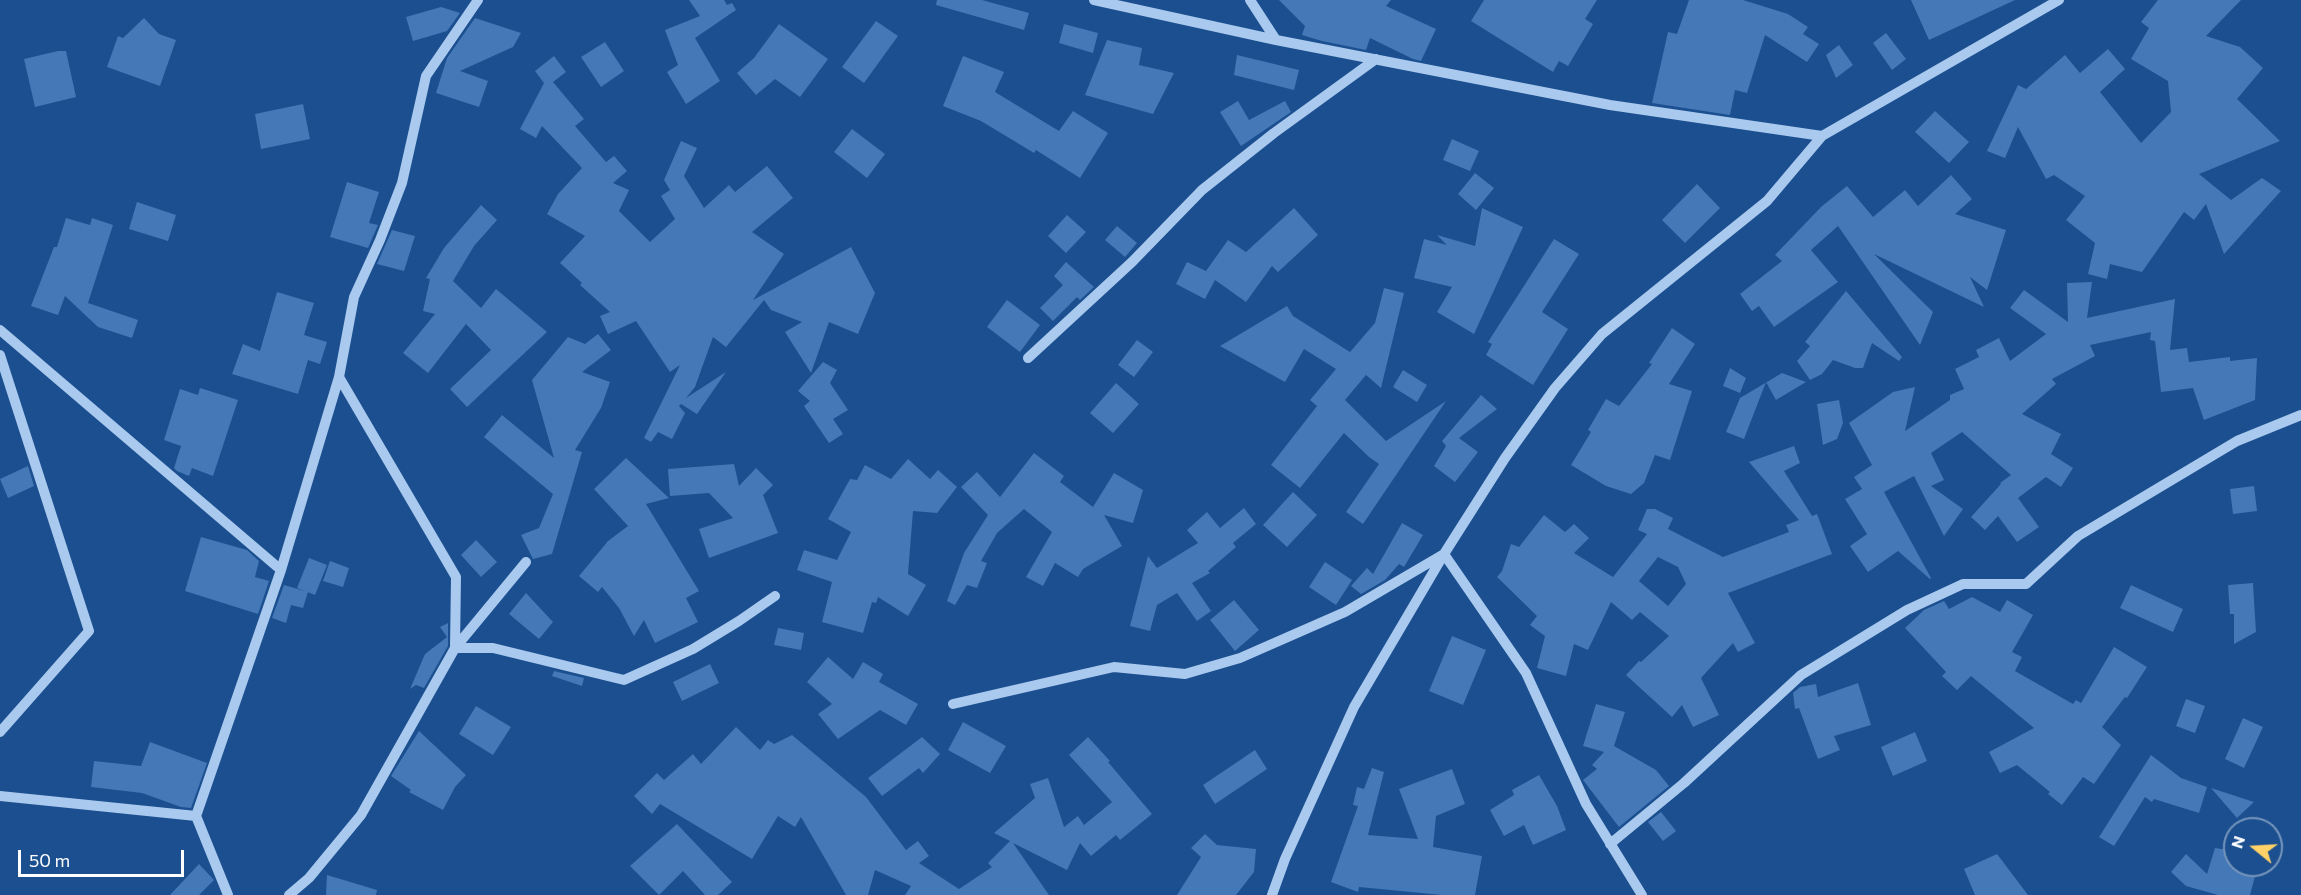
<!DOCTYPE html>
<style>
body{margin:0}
#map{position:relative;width:2301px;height:895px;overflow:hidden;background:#1b4f8f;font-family:Commissioner,sans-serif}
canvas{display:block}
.north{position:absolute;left:2223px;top:817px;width:60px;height:60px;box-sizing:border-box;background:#1b4f8f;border:2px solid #7695bc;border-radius:50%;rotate:288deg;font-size:16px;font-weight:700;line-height:24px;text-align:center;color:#fff}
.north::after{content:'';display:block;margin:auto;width:21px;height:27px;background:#ffd166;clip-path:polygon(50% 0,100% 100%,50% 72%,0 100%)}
.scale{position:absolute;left:18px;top:850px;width:166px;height:27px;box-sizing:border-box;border:3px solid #fff;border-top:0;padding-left:8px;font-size:18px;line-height:21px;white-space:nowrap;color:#fff;-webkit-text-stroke:4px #1b4f8f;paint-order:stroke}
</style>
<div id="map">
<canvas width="2301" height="895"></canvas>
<div class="north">N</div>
<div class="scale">50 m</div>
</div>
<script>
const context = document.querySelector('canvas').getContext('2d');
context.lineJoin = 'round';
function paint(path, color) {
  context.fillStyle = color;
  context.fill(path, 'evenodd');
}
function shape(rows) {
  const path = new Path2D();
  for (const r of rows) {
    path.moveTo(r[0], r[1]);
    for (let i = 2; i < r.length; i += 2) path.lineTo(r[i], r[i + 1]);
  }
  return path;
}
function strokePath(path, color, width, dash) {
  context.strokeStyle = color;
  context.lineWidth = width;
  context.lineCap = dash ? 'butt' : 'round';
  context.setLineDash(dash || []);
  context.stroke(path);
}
paint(shape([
 [689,0,724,0,727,5,732,3,736,10,695,38,720,81,686,104,667,72,678,65,665,30,700,16],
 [937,0,982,0,1029,13,1024,30,936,5],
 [1279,0,1391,0,1386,6,1436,29,1421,61,1413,59,1370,38,1366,50,1322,41,1302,35,1305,26],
 [1484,0,1597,0,1585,19,1593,24,1568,66,1559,61,1553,72,1471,21],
 [1689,0,1743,0,1788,14,1808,27,1803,34,1819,44,1807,62,1765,35,1747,93,1735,90,1730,115,1652,103,1668,32,1677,34],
 [1911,0,2015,0,1929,40],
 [2158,0,2241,0,2206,36,2240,47,2263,68,2237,99,2280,141,2199,174,2231,200,2262,178,2281,191,2224,254,2206,204,2194,220,2184,212,2142,272,2110,264,2107,279,2088,274,2095,243,2066,220,2085,196,2054,175,2046,179,2018,127,2005,158,1987,151,2018,85,2026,89,2065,55,2080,73,2108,49,2125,69,2100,92,2141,143,2171,112,2168,81,2131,59,2149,28,2141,22],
 [441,7,460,13,447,31,413,41,406,17],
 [144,18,159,34,176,40,160,86,107,67,118,36,123,38],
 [475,18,521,33,513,47,460,71,488,81,479,107,436,93,447,58],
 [876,21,898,36,864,83,842,67],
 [779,24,828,59,800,97,775,79,756,95,737,73,754,58],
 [1064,24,1098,33,1093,53,1059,43],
 [1886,33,1906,59,1892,70,1873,43],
 [1107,40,1142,48,1139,65,1174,73,1153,114,1085,95],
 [605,42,624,71,601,87,581,57],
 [1839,45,1853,65,1836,78,1826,55],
 [58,51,66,51,76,97,35,107,24,59],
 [1237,55,1299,70,1294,90,1234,75],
 [554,56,566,72,553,82,584,119,575,126,606,162,614,156,627,171,613,183,629,190,619,211,650,242,675,219,661,196,670,190,664,180,681,141,697,148,684,176,704,208,729,185,735,192,767,166,793,198,752,232,784,254,753,300,851,247,875,293,858,334,829,322,811,373,785,332,802,322,771,310,764,300,726,347,713,337,695,387,686,398,726,372,697,414,681,404,679,406,685,413,672,439,658,432,651,442,644,438,680,365,670,372,636,321,608,334,600,316,610,312,580,285,582,283,560,263,585,236,547,214,558,194,582,168,542,126,536,138,520,129,544,83,535,71],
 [963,56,1004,72,995,92,1059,131,1073,111,1108,133,1080,178,1036,150,1034,153,981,121,943,106],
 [1238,101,1249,120,1285,101,1291,112,1241,146,1220,112],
 [303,104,310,139,261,149,255,114],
 [1935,111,1969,142,1949,163,1915,132],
 [852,129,885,154,867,178,834,152],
 [1452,139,1479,151,1470,171,1443,160],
 [1475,173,1494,188,1476,210,1458,194],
 [1951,175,1972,199,1955,214,2006,230,1987,290,1970,277,1984,307,1874,254,1933,312,1920,345,1838,226,1811,250,1838,282,1774,327,1759,306,1752,311,1740,294,1782,261,1775,255,1821,207,1847,186,1873,217,1905,190,1918,206],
 [347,182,379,192,369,223,378,225,368,248,330,237],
 [1697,184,1720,208,1685,243,1662,220],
 [137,202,176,215,168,241,129,229],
 [481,205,497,220,474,246,453,281,481,308,496,289,547,332,467,407,450,389,491,350,466,324,428,373,403,353,435,314,423,311,430,279,426,278,444,248],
 [1294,208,1318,235,1278,272,1272,266,1246,302,1215,280,1205,299,1176,284,1187,262,1206,271,1228,240,1246,252],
 [1482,208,1523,227,1474,334,1437,312,1452,287,1414,278,1424,239,1447,245,1437,235,1475,246],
 [1067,215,1086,232,1066,253,1048,236],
 [66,218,90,225,92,218,113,225,88,303,138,320,132,338,98,327,65,296,58,315,31,306,54,247,57,247],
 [1117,226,1137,243,1125,257,1105,240],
 [392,230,415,236,404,271,377,264],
 [1554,239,1579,254,1542,312,1568,329,1533,385,1486,355,1492,344,1488,342],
 [1066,262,1094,287,1080,300,1077,297,1053,321,1040,308,1063,285,1054,276],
 [2092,282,2087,318,2175,299,2170,350,2187,348,2189,362,2230,357,2230,361,2257,358,2255,400,2204,420,2193,388,2161,392,2155,341,2150,340,2151,332,2090,345,2095,356,2052,379,2056,384,2022,414,2061,434,2051,454,2073,468,2061,487,2046,477,2018,498,2039,527,2017,542,1998,516,1985,530,1971,517,2001,484,2000,483,2011,475,1962,432,1931,453,1944,480,1931,486,1963,509,1944,536,1914,476,1884,492,1931,578,1930,579,1898,551,1868,572,1850,546,1867,534,1845,499,1862,489,1854,477,1872,465,1849,423,1893,392,1915,387,1905,431,1950,400,1950,395,1964,389,1955,369,1979,357,1976,350,1999,338,2010,361,2046,334,2010,308,2024,290,2068,322,2067,283],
 [1384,288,1404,293,1381,388,1366,375,1345,400,1386,441,1446,401,1363,524,1346,512,1379,464,1369,457,1344,433,1300,488,1271,465,1317,406,1310,400,1336,369,1304,349,1285,382,1220,346,1287,306,1293,316,1350,352,1375,323],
 [1846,291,1902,357,1899,361,1872,343,1863,368,1855,368,1833,360,1822,374,1810,380,1797,361,1810,346,1805,342],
 [277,292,314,303,304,335,327,342,320,364,308,360,298,394,232,374,243,344,260,351],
 [1007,300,1040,325,1020,352,987,327],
 [1672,328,1695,344,1669,384,1692,391,1670,460,1655,455,1644,483,1631,494,1606,486,1571,465,1591,432,1588,430,1606,399,1619,406,1652,364,1649,363],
 [598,334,611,350,582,372,610,382,601,408,575,450,582,452,552,554,533,559,521,535,539,528,553,494,484,437,502,415,554,458,532,380,568,337,585,344],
 [1137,340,1153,352,1134,377,1118,365],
 [823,362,837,370,830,383,848,410,833,419,843,434,829,443,804,406,810,401,798,391],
 [1730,368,1746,378,1740,393,1723,386],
 [1403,370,1427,385,1417,402,1393,387],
 [1782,373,1806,382,1776,400,1766,382,1744,439,1726,432,1740,398],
 [1116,383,1139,404,1113,433,1090,413],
 [200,388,238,400,213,476,192,468,189,476,177,471,174,468,181,446,164,440,180,389,198,395],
 [1481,395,1497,409,1459,438,1478,452,1455,482,1434,466,1446,446,1442,441],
 [1839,400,1843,423,1837,439,1823,445,1817,404],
 [1794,446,1800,463,1784,471,1812,516,1817,514,1832,554,1728,593,1755,643,1738,652,1733,643,1701,678,1719,715,1693,727,1682,705,1672,717,1626,675,1639,661,1641,662,1669,636,1640,612,1632,620,1611,602,1588,650,1574,644,1566,676,1537,668,1545,636,1530,625,1537,616,1497,577,1502,571,1511,544,1519,547,1544,515,1565,532,1574,524,1589,538,1574,553,1613,577,1647,534,1638,530,1647,509,1655,509,1673,518,1668,529,1723,557,1789,532,1786,525,1799,520,1749,462],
 [1658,557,1678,567,1686,584,1668,606,1639,581],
 [1034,453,1064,476,1060,482,1093,507,1114,473,1143,490,1133,523,1104,515,1122,546,1083,569,1078,577,1055,563,1043,586,1026,577,1052,532,1024,509,997,533,981,561,987,563,977,588,967,585,955,605,947,601,964,553,988,515,961,487,977,472,1000,497],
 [626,458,669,498,646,504,699,591,686,598,698,622,655,643,644,620,634,636,619,608,602,587,598,592,579,576,608,541,628,526,594,489],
 [908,459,930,479,938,470,957,487,937,513,913,511,908,574,926,585,908,616,878,597,876,603,872,602,863,633,822,622,832,582,797,570,804,550,837,560,851,532,828,519,850,479,857,480,865,465,891,479],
 [734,464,739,486,756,468,773,485,763,495,778,533,709,558,699,529,733,518,709,493,670,496,668,469],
 [28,466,34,486,8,498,0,479],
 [2254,486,2257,511,2233,514,2230,489],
 [1293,492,1317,515,1287,547,1263,525],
 [1244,508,1256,524,1233,543,1236,547,1208,571,1210,573,1192,583,1211,611,1197,621,1177,593,1157,605,1150,631,1130,626,1148,556,1157,568,1198,543,1187,530,1207,512,1220,528],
 [1402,523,1423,535,1404,567,1399,564,1385,580,1361,594,1351,586,1367,568,1373,574],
 [201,537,247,550,259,561,255,577,269,581,258,614,185,591],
 [476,540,497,562,481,577,461,555],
 [309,558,327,565,315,595,297,588],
 [330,561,349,568,343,587,323,581],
 [1325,562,1352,580,1336,605,1309,587],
 [2253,583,2256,632,2234,644,2234,614,2230,614,2228,585],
 [284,585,308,592,303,608,291,605,286,623,272,618],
 [2131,585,2183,609,2173,632,2120,608],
 [526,593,553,622,539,639,509,614],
 [1972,597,2000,612,2007,600,2033,615,2012,652,2022,657,2015,671,2073,704,2076,700,2081,703,2114,647,2147,667,2127,698,2125,697,2102,727,2121,745,2094,784,2083,777,2062,805,2048,794,2050,792,2017,765,2000,773,1989,752,2034,728,1971,676,1957,690,1942,676,1946,672,1905,628,1924,610,1944,601,1949,609],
 [1234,600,1259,630,1235,651,1210,620],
 [448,623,448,646,424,688,416,685,410,689,425,654,447,637,440,627],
 [778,628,804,633,801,650,774,645],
 [1452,636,1486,650,1463,705,1429,691],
 [828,657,853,679,863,662,883,674,879,682,918,704,906,725,880,710,838,739,818,714,832,704,807,682],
 [710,664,719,683,682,701,673,682],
 [554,671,584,678,582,686,552,676],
 [1858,683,1871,725,1834,736,1840,750,1818,759,1799,708,1795,709,1793,693,1800,687,1816,684,1818,697],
 [2186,699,2205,706,2195,733,2176,726],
 [1596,704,1625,712,1614,746,1656,770,1669,786,1619,827,1583,780,1597,769,1592,765,1604,752,1583,746],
 [476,706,511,727,493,755,459,734],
 [2243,718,2263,727,2244,768,2225,759],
 [963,722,1006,746,990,773,948,750],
 [736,727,760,750,768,740,774,744,792,735,866,797,906,850,918,841,929,856,919,863,959,889,992,867,988,863,1010,841,994,833,1035,798,1030,784,1048,778,1064,827,1078,816,1084,825,1112,802,1069,755,1088,737,1110,761,1108,762,1152,814,1120,840,1116,835,1091,856,1080,843,1067,870,1013,843,1049,895,905,895,911,886,875,870,868,895,846,895,801,817,795,827,778,816,752,859,660,804,652,814,634,796,657,773,664,780,693,754,701,764],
 [419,731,466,775,455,787,443,810,409,792,411,790,391,776],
 [1915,732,1927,761,1893,776,1881,747],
 [922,737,940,754,923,773,919,768,882,796,868,778],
 [150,742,207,763,191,808,181,807,142,793,91,787,94,761,141,766],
 [1255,750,1267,769,1215,804,1203,785],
 [2151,755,2181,778,2207,787,2199,813,2154,799,2152,802,2145,797,2114,846,2099,837],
 [1372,768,1384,772,1368,835,1418,839,1399,789,1452,769,1465,804,1436,816,1433,847,1482,856,1475,895,1442,895,1359,887,1358,892,1331,882,1358,806,1353,805,1357,787,1364,789],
 [1539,775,1557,806,1566,830,1533,845,1524,825,1504,836,1490,810,1514,795,1512,790],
 [2211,788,2254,802,2237,818],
 [1661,812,1676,831,1663,841,1648,822],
 [677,824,732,882,718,895,705,895,683,871,659,895,630,866],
 [1205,834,1217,845,1256,849,1254,872,1236,895,1177,895,1201,857,1191,848],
 [2215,848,2235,851,2235,865,2258,865,2250,895,2218,895,2186,886,2171,872,2186,854,2207,874],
 [1997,854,2028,895,1975,895,1964,869],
 [199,864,214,880,199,895,170,895],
 [327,875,377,890,376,895,326,895]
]), '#4478b7');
strokePath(shape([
 [1094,0,1276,40,1610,105,1822,136],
 [1250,0,1276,40],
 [0,330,281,570,339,377,456,577,455,648],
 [0,355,89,631,0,732],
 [1028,358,1132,262,1202,190,1274,133,1376,59],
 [339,377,354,297,380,240,402,183,426,76,478,0],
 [455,648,493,648,624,680,693,649,739,621,775,596],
 [953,704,1114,667,1185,674,1240,658,1345,612,1444,554,1526,673,1586,804,1642,895],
 [0,796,196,816],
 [1610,844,1684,783,1801,675,1907,610,1963,584,2026,584,2078,536,2237,441,2301,415],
 [228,895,196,816,281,570],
 [289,895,309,878,361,815,455,648,526,562],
 [1272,895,1285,859,1354,707,1444,554,1505,458,1555,388,1602,334,1767,201,1822,136,2059,0]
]), '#a9c9ee', 10);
</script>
